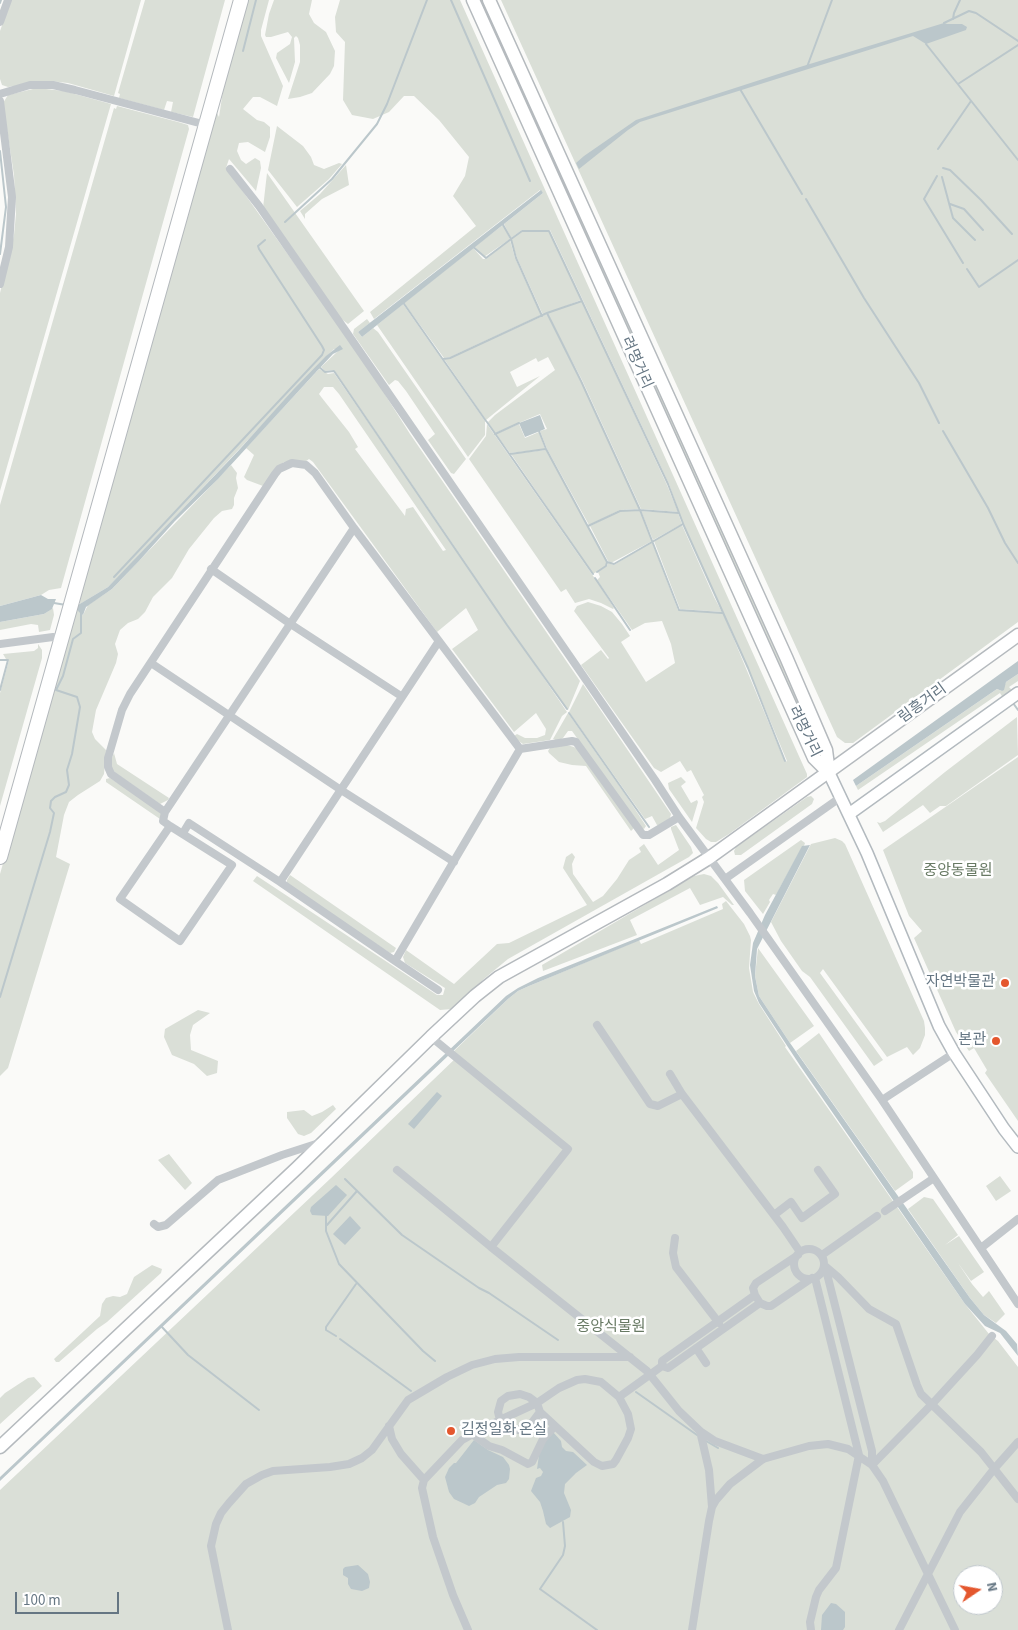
<!DOCTYPE html>
<meta charset="utf-8">
<style>
body{margin:0}
#map{position:relative;width:1018px;height:1630px;overflow:hidden;background:#fafaf8;font-family:"Source Sans 3",sans-serif}
canvas{display:block}
.north{position:absolute;left:953px;top:1565px;width:50px;height:50px;box-sizing:border-box;background:#fff;border:1px solid #c1c8cd;border-radius:50%;rotate:78deg;font-size:14px;font-weight:700;line-height:20px;text-align:center;color:#657683}
.north::after{content:'';display:block;margin:auto;width:18px;height:22px;background:#e4572e;clip-path:polygon(50% 0,100% 100%,50% 72%,0 100%)}
.scale{position:absolute;left:15px;top:1592px;width:104px;height:22px;box-sizing:border-box;border:2px solid #657683;border-top:0;padding-left:6px;font-size:15px;line-height:18px;white-space:nowrap;color:#657683;-webkit-text-stroke:4px #fff;paint-order:stroke}
</style>
<div id="map">
<canvas width="1018" height="1630"></canvas>
<div class="north">N</div>
<div class="scale">100 m</div>
</div>
<script>
const context = document.querySelector('canvas').getContext('2d');
context.lineJoin = 'round';
function paint(path, color) {
  context.fillStyle = color;
  context.fill(path, 'evenodd');
}
function shape(rows) {
  const path = new Path2D();
  for (const r of rows) {
    if (r.length === 3) {
      path.moveTo(r[0] + r[2], r[1]);
      path.arc(r[0], r[1], r[2], 0, 2 * Math.PI);
      continue;
    }
    path.moveTo(r[0], r[1]);
    for (let i = 2; i < r.length; i += 2) path.lineTo(r[i], r[i + 1]);
  }
  return path;
}
function strokePath(path, color, width, dash) {
  context.strokeStyle = color;
  context.lineWidth = width;
  context.lineCap = dash ? 'butt' : 'round';
  context.setLineDash(dash || []);
  context.stroke(path);
}
function label(font, color, halo, rows, align = 'center') {
  context.font = font + ' "Source Sans 3","Noto Sans KR",sans-serif';
  context.lineWidth = 5;
  context.setLineDash([]);
  context.textBaseline = 'middle';
  context.strokeStyle = halo;
  context.fillStyle = color;
  for (const [text, x, y, turn = 0] of rows) {
    context.save();
    context.translate(x, y);
    context.rotate((+turn || 0) * Math.PI / 180);
    context.textAlign = isNaN(turn) ? turn : align;
    if (halo) context.strokeText(text, 0, 0);
    context.fillText(text, 0, 0);
    context.restore();
  }
}
paint(shape([
 [11,0,141,0,114,96,68,83,50,81,8,87,2,85,0,79,0,31],
 [145,0,225,0,193,117,171,112,173,102,167,101,164,110,119,98,120,94,118,93],
 [247,0,269,0,261,30,261,36,283,86,277,106,260,97,253,97,243,109,257,120,264,122,270,127,270,137,265,152,248,142,239,143,237,151,241,160,246,164,255,158,260,161,261,168,256,191,229,159,226,168,360,355,410,434,580,681,568,710,522,646,567,712,562,716,550,740,523,744,517,740,514,736,517,734,525,738,537,738,545,735,546,729,536,713,514,732,452,649,478,630,466,608,437,632,313,462,309,459,305,462,300,461,284,462,276,468,263,486,247,480,244,477,254,455,246,448,319,369,328,374,334,373,478,581,334,370,325,371,321,367,338,351,334,349,125,570,108,587,80,604,79,601,91,556,216,111,219,117,224,84],
 [324,387,333,387,339,394,446,550,443,551,413,507,406,509,405,516,355,449,358,447,349,432,322,398,319,394],
 [274,0,312,0,309,14,314,23,326,32,335,51,334,66,330,74,312,93,300,97,288,99,300,62,300,45,298,38,296,36,294,38,295,62,289,83,276,58,277,53,290,44,292,37,288,32,271,37,266,37,265,35,269,14],
 [340,0,460,0,807,774,807,777,729,834,716,842,711,842,706,839,696,828,704,802,702,797,704,795,691,770,687,772,680,761,661,772,654,768,581,665,601,650,608,659,609,658,574,611,577,606,588,602,601,606,612,612,622,624,630,636,621,642,646,682,675,663,671,644,662,621,645,623,632,630,597,580,600,577,598,572,607,566,608,563,614,565,652,542,678,610,723,613,785,762,787,761,748,668,684,526,669,484,550,230,522,230,511,238,504,224,543,193,540,190,374,319,370,312,476,226,453,196,465,176,469,157,439,120,414,96,404,96,389,112,373,119,352,115,343,100,345,42,336,32,335,17],
 [478,0,483,0,554,158,550,160],
 [501,0,1018,0,1018,622,853,743,845,743,837,737],
 [37,88,64,91,111,104,0,491,0,293,14,235,16,214,14,175,3,103,8,95],
 [117,106,178,122,188,125,189,129,61,588,49,590,41,595,0,606,0,505,114,108,116,109],
 [277,126,303,146,311,157,314,165,324,169,339,163,342,164,329,179,297,207,268,170],
 [346,165,349,185,322,199,305,214,305,219,300,211,320,194],
 [267,173,364,311,348,324,340,318,263,208],
 [574,203,821,752,817,754,570,205],
 [503,225,510,239,484,257,474,247],
 [537,230,549,231,581,300,543,315,517,258,511,239,522,231],
 [510,240,515,258,541,315,450,357,444,358,404,303,473,248,483,259,486,259],
 [582,301,667,485,678,512,641,509,582,380,554,327,548,313],
 [403,304,485,421,485,435,468,457,377,325],
 [547,314,581,381,639,509,620,510,589,525,547,449,540,431,547,429,540,414,495,433,488,422,495,415,555,370,548,357,538,362,536,358,510,372,517,387,540,376,486,420,444,359,450,358],
 [367,319,370,323,358,332,362,337,373,328,378,332,466,459,454,474,451,473,428,440,435,434,406,391,398,381,395,380,389,385,353,334,354,329],
 [487,424,596,580,614,608,613,609,601,603,589,599,575,603,566,589,561,592,469,459,486,436],
 [519,424,525,438,539,432,545,449,510,453,496,434],
 [546,450,607,562,606,566,593,574,511,454],
 [231,465,237,473,236,478,238,488,234,498,234,505,232,509,222,511,214,518,189,549,172,578,153,597,145,612,138,619,128,623,120,630,115,644,118,654,116,663,96,710,92,732,95,739,106,750,104,774,100,781,78,795,69,802,64,815,56,857,70,864,8,1068,0,1076,0,874,73,619,75,617,77,609,83,615,88,605,112,589],
 [620,511,640,511,652,541,611,563,608,561,590,526],
 [641,511,678,513,682,524,653,540],
 [682,525,714,597,722,612,680,609,654,541],
 [53,608,54,615,50,630,39,632,38,625,31,624,0,630,0,622,44,614],
 [38,644,42,650,42,658,0,806,0,693,9,660,6,659,3,654,34,651,38,648],
 [1018,674,1018,681,1009,687,1013,691,1003,698,1000,693,858,790,856,786,997,689,1002,691,1006,682],
 [583,684,671,814,670,818,660,826,657,825,652,816,645,819,569,712],
 [568,713,627,797,646,826,644,829,640,827,572,731,568,731,563,738,558,741,553,739],
 [1017,717,1018,755,946,806,940,806,930,813,923,805,883,832,877,822,880,823,885,821,945,772],
 [567,745,574,747,580,751,634,828,631,831,586,766,572,765,559,762,549,753,548,751,550,748],
 [114,753,117,764,169,798,168,800,160,804,117,774,111,769,110,763],
 [1018,757,1018,1121,985,1073,987,1070,974,1048,969,1051,956,1032,914,938,922,931,909,916,883,850],
 [681,777,686,782,681,786,691,803,697,800,698,802,692,822,669,789,668,783],
 [110,778,162,812,160,819,106,782,106,779],
 [811,796,814,799,812,804,741,855,735,855,734,851,736,847,807,797],
 [676,825,691,847,693,853,689,857,508,959,485,978,452,1009,440,1010,253,881,257,876,437,995,443,995,445,988,405,963,403,957,406,950,454,984,497,944,509,943,587,905,563,868,566,857,572,853,575,857,572,864,573,874,593,902,603,896,617,879,629,860,641,852,639,848,644,844,658,865,679,850,671,829,671,827],
 [835,838,842,841,845,844,924,1021,925,1028,925,1035,920,1048,913,1055,907,1047,887,1057,823,969,820,973,883,1060,874,1066,810,977,802,971,781,941,771,922,811,844],
 [801,840,805,843,804,846,802,847,776,895,773,894,769,900,770,902,763,914,745,891,744,880],
 [704,874,711,876,718,883,734,905,732,905,723,897,700,905,690,888,630,920,637,935,543,971,542,965,694,876],
 [290,875,396,948,394,952,390,953,287,885,287,880],
 [726,901,744,924,750,936,751,940,749,968,753,992,759,1004,786,1046,785,1047,965,1304,989,1334,998,1341,1018,1367,1018,1630,0,1630,0,1490,331,1178,458,1056,453,1052,508,999,518,991,529,986,639,940,641,944,723,909,722,904],
 [963,1575,993,1575,993,1605,963,1605],
 [758,948,814,1026,790,1043,759,996,755,976],
 [198,1010,210,1013,193,1025,190,1035,191,1050,218,1061,217,1073,207,1076,194,1064,172,1055,164,1037,165,1029],
 [819,1033,913,1172,913,1178,895,1191,796,1051],
 [333,1105,336,1109,311,1133,304,1136,298,1134,287,1118,287,1112,304,1110,312,1116,322,1112],
 [169,1154,192,1183,185,1190,158,1160],
 [1000,1176,1011,1191,996,1201,986,1186],
 [924,1197,933,1199,958,1235,945,1245,959,1236,984,1272,971,1281,958,1263,972,1284,983,1297,989,1291,1005,1314,996,1323,984,1315,970,1298,908,1209],
 [152,1265,162,1269,161,1273,107,1322,97,1329,59,1362,56,1362,54,1359,100,1316,102,1304,106,1298,113,1296,120,1297,127,1294,134,1277],
 [34,1377,42,1386,0,1424,0,1398,5,1393,28,1378]
]), '#dadfd7');
paint(shape([
 [944,23,947,24,962,24,967,27,966,30,926,44,913,36,640,122,628,130,579,169,576,163,584,156,636,120,800,67],
 [541,190,543,193,362,337,358,332],
 [340,345,343,349,333,354,317,371,218,479,175,521,139,561,112,589,86,607,83,615,79,612,77,609,78,605,108,587,239,450,293,390,326,356],
 [540,415,545,429,525,437,519,423],
 [41,595,48,599,56,599,52,609,44,614,0,622,0,606],
 [1018,661,1018,674,1006,682,1004,690,1002,691,997,689,856,786,853,780],
 [810,845,757,949,755,976,759,996,790,1043,970,1298,984,1315,1006,1331,1017,1344,1018,1356,1000,1333,985,1326,965,1304,801,1067,759,1003,754,991,750,965,753,943,765,915,802,846],
 [717,906,718,908,529,986,518,991,508,999,0,1481,0,1477,506,996,518,988,538,978],
 [437,1092,442,1096,414,1129,408,1124],
 [336,1185,347,1195,328,1216,312,1215,310,1211,311,1207],
 [350,1216,361,1228,345,1245,333,1234],
 [553,1432,561,1441,562,1447,566,1451,573,1452,587,1465,576,1473,565,1484,564,1493,571,1510,570,1517,550,1528,546,1524,543,1511,540,1502,531,1491,536,1478,541,1476,543,1472,540,1468,537,1469,540,1448],
 [474,1440,488,1450,503,1457,509,1465,510,1469,509,1479,506,1483,497,1485,479,1497,475,1503,469,1506,454,1499,449,1492,445,1477,449,1468,454,1463,456,1463],
 [358,1565,368,1574,370,1582,369,1588,362,1591,351,1589,348,1584,348,1578,343,1575,343,1569,345,1567],
 [831,1603,836,1604,845,1612,845,1627,843,1630,821,1630,822,1615]
]), '#bbc7cb');
strokePath(shape([
 [451,0,530,181],
 [0,3,1,0],
 [953,19,954,13,960,0],
 [944,23,969,11,976,13,1018,41],
 [926,44,1018,160],
 [243,51,256,0],
 [807,67,832,0],
 [958,84,1018,45],
 [740,89,802,194],
 [938,149,971,101],
 [0,151,6,207,0,254],
 [943,168,950,170,981,200,1012,234],
 [937,176,924,199,963,263],
 [942,177,953,218,975,240],
 [806,199,864,298,919,383,939,423],
 [950,204,964,209,983,230],
 [285,222,332,179,377,124,387,104,427,0],
 [502,223,511,239,522,231,549,231,668,484,684,526,748,668,785,761],
 [472,246,486,258,511,239,516,258,542,316],
 [967,269,979,287,1018,260],
 [402,301,486,421],
 [547,313,581,381,640,510,679,610,722,613],
 [443,359,450,358,547,313,582,301],
 [319,367,325,372,334,371,507,625,567,709],
 [487,422,593,574],
 [539,431,546,449],
 [943,431,988,508,1005,543,1018,563],
 [495,434,519,423],
 [510,454,546,449,607,562,606,566,597,572],
 [588,526,620,511,640,510,679,513],
 [607,562,614,564,683,524],
 [114,577,322,355,324,350,322,346,259,249,258,246,265,240],
 [595,578,630,630],
 [54,603,66,605],
 [0,660,8,660,0,690],
 [1013,703,1018,710],
 [569,713,649,827],
 [0,997,50,832,54,813,50,808,51,801,55,797,66,792,69,785,67,770,72,754,80,707,77,697,56,690,63,676,73,639,81,633,81,613],
 [345,1179,402,1235,479,1288,489,1293,558,1340],
 [326,1216,326,1231,339,1264,423,1351,435,1361],
 [327,1225,357,1191],
 [161,1326,188,1355,259,1410],
 [336,1336,326,1330,326,1327,356,1284],
 [340,1339,411,1391],
 [636,1392,697,1435],
 [706,1441,718,1448],
 [563,1522,565,1546,563,1555,540,1589,597,1630]
]), '#bbc7cb', 2);
const secondary = shape([
 [829,773,867,853,939,1026,954,1053,1004,1129,1018,1147],
 [849,814,1018,693]
]);
const primary = shape([
 [473,0,814,758,829,773],
 [489,0,786,657,826,750,829,773],
 [0,1447,297,1168,431,1037,475,996,499,977,667,884,709,858,1018,635]
]);
const highway = shape([
 [0,857,241,0]
]);
strokePath(secondary, '#b3babf', 14);
strokePath(primary, '#b5babe', 15);
strokePath(highway, '#b4b9bd', 16);
strokePath(shape([
 [0,22,8,0],
 [0,94,30,85,53,85,75,90,199,123,205,129],
 [0,101,12,197,9,247,0,284],
 [230,169,259,206,345,330,655,780,679,817,750,913,882,1100,1018,1304],
 [211,569,289,623,401,696],
 [0,644,53,637],
 [151,663,341,790,454,862],
 [165,812,111,774,108,767,108,758,122,710,130,694,275,474,279,469,292,463,306,465,315,473,354,528,520,749],
 [170,826,163,821,165,812,354,528],
 [170,826,232,865,180,941,120,899,170,826],
 [183,833,189,823,280,882,395,961,520,749,572,741,576,742,643,835,649,835,679,817],
 [725,879,841,797],
 [280,882,439,641],
 [395,961,438,990],
 [597,1025,650,1104,658,1106,682,1094],
 [670,1074,682,1094,783,1227,800,1252],
 [882,1100,954,1053],
 [397,1170,491,1247,568,1149,431,1037],
 [885,1211,934,1178],
 [774,1215,791,1202,802,1218,835,1194,818,1170],
 [154,1224,158,1227,166,1225,218,1180,282,1155,319,1143],
 [675,1238,673,1253,676,1267,719,1323],
 [491,1247,647,1371,679,1411,700,1431,715,1441,763,1459],
 [981,1248,1018,1219],
 [809,1264,15],
 [798,1255,756,1283,753,1288,755,1295,760,1303,767,1306,771,1306,812,1278],
 [822,1255,877,1216],
 [755,1295,662,1361,662,1366,668,1368,760,1303],
 [696,1348,706,1363],
 [619,1397,662,1366],
 [389,1426,392,1439,401,1454,424,1480,422,1488,433,1537,453,1595,468,1630],
 [700,1431,709,1470,712,1507],
 [472,1434,489,1446,502,1450,528,1464,532,1462,543,1439,555,1426],
 [872,1465,872,1451,825,1266,838,1277,869,1309,896,1324,917,1385,921,1394,981,1452,1018,1499],
 [872,1465,934,1402,977,1355,992,1336],
 [424,1480,462,1440,482,1429,500,1420,526,1408,537,1403,559,1388,577,1380,585,1379,601,1382,619,1397,628,1414,631,1429,628,1438,616,1460,613,1464,602,1466,594,1462,540,1412,537,1403,529,1397,520,1394,508,1396,501,1401,498,1412,500,1420,505,1426,509,1429,518,1430,531,1424,540,1412],
 [228,1630,211,1546,216,1524,221,1513,229,1503,246,1484,262,1475,273,1471,330,1467,349,1464,362,1458,372,1450,408,1400,447,1377,472,1365,495,1359,519,1357,630,1357],
 [692,1630,709,1521,712,1507,716,1500,730,1484,763,1459,809,1446,828,1444,848,1449,872,1465,883,1481,955,1630],
 [811,1630,810,1622,816,1597,819,1590,836,1568,859,1455,815,1278],
 [899,1630,960,1512,994,1469,1018,1442]
]), '#c3c8cc', 8);
strokePath(secondary, '#fff', 11);
strokePath(primary, '#fff', 12);
strokePath(highway, '#fff', 14);
for (const [x, y, r, color] of [
 [1005,983,5,"#e4572e"],
 [996,1041,5,"#e4572e"],
 [451,1431,5,"#e4572e"]
]) {
  const dot = new Path2D();
  dot.arc(x, y, r, 0, 2 * Math.PI);
  context.fillStyle = color;
  context.fill(dot);
  strokePath(dot, '#fff', 2);
}
label('15px', '#657683', '#fff', [
 ["려명거리",636,363,66],
 ["림흥거리",923,704,-36],
 ["려명거리",804,732,64]
]);
label('15px', '#687a64', '#fff', [
 ["중앙동물원",958,872],
 ["중앙식물원",611,1328]
]);
label('15px', '#657683', '#fff', [
 ["자연박물관",995,983],
 ["본관",986,1041],
 ["김정일화 온실",461,1431,"left"]
], 'right');
</script>
